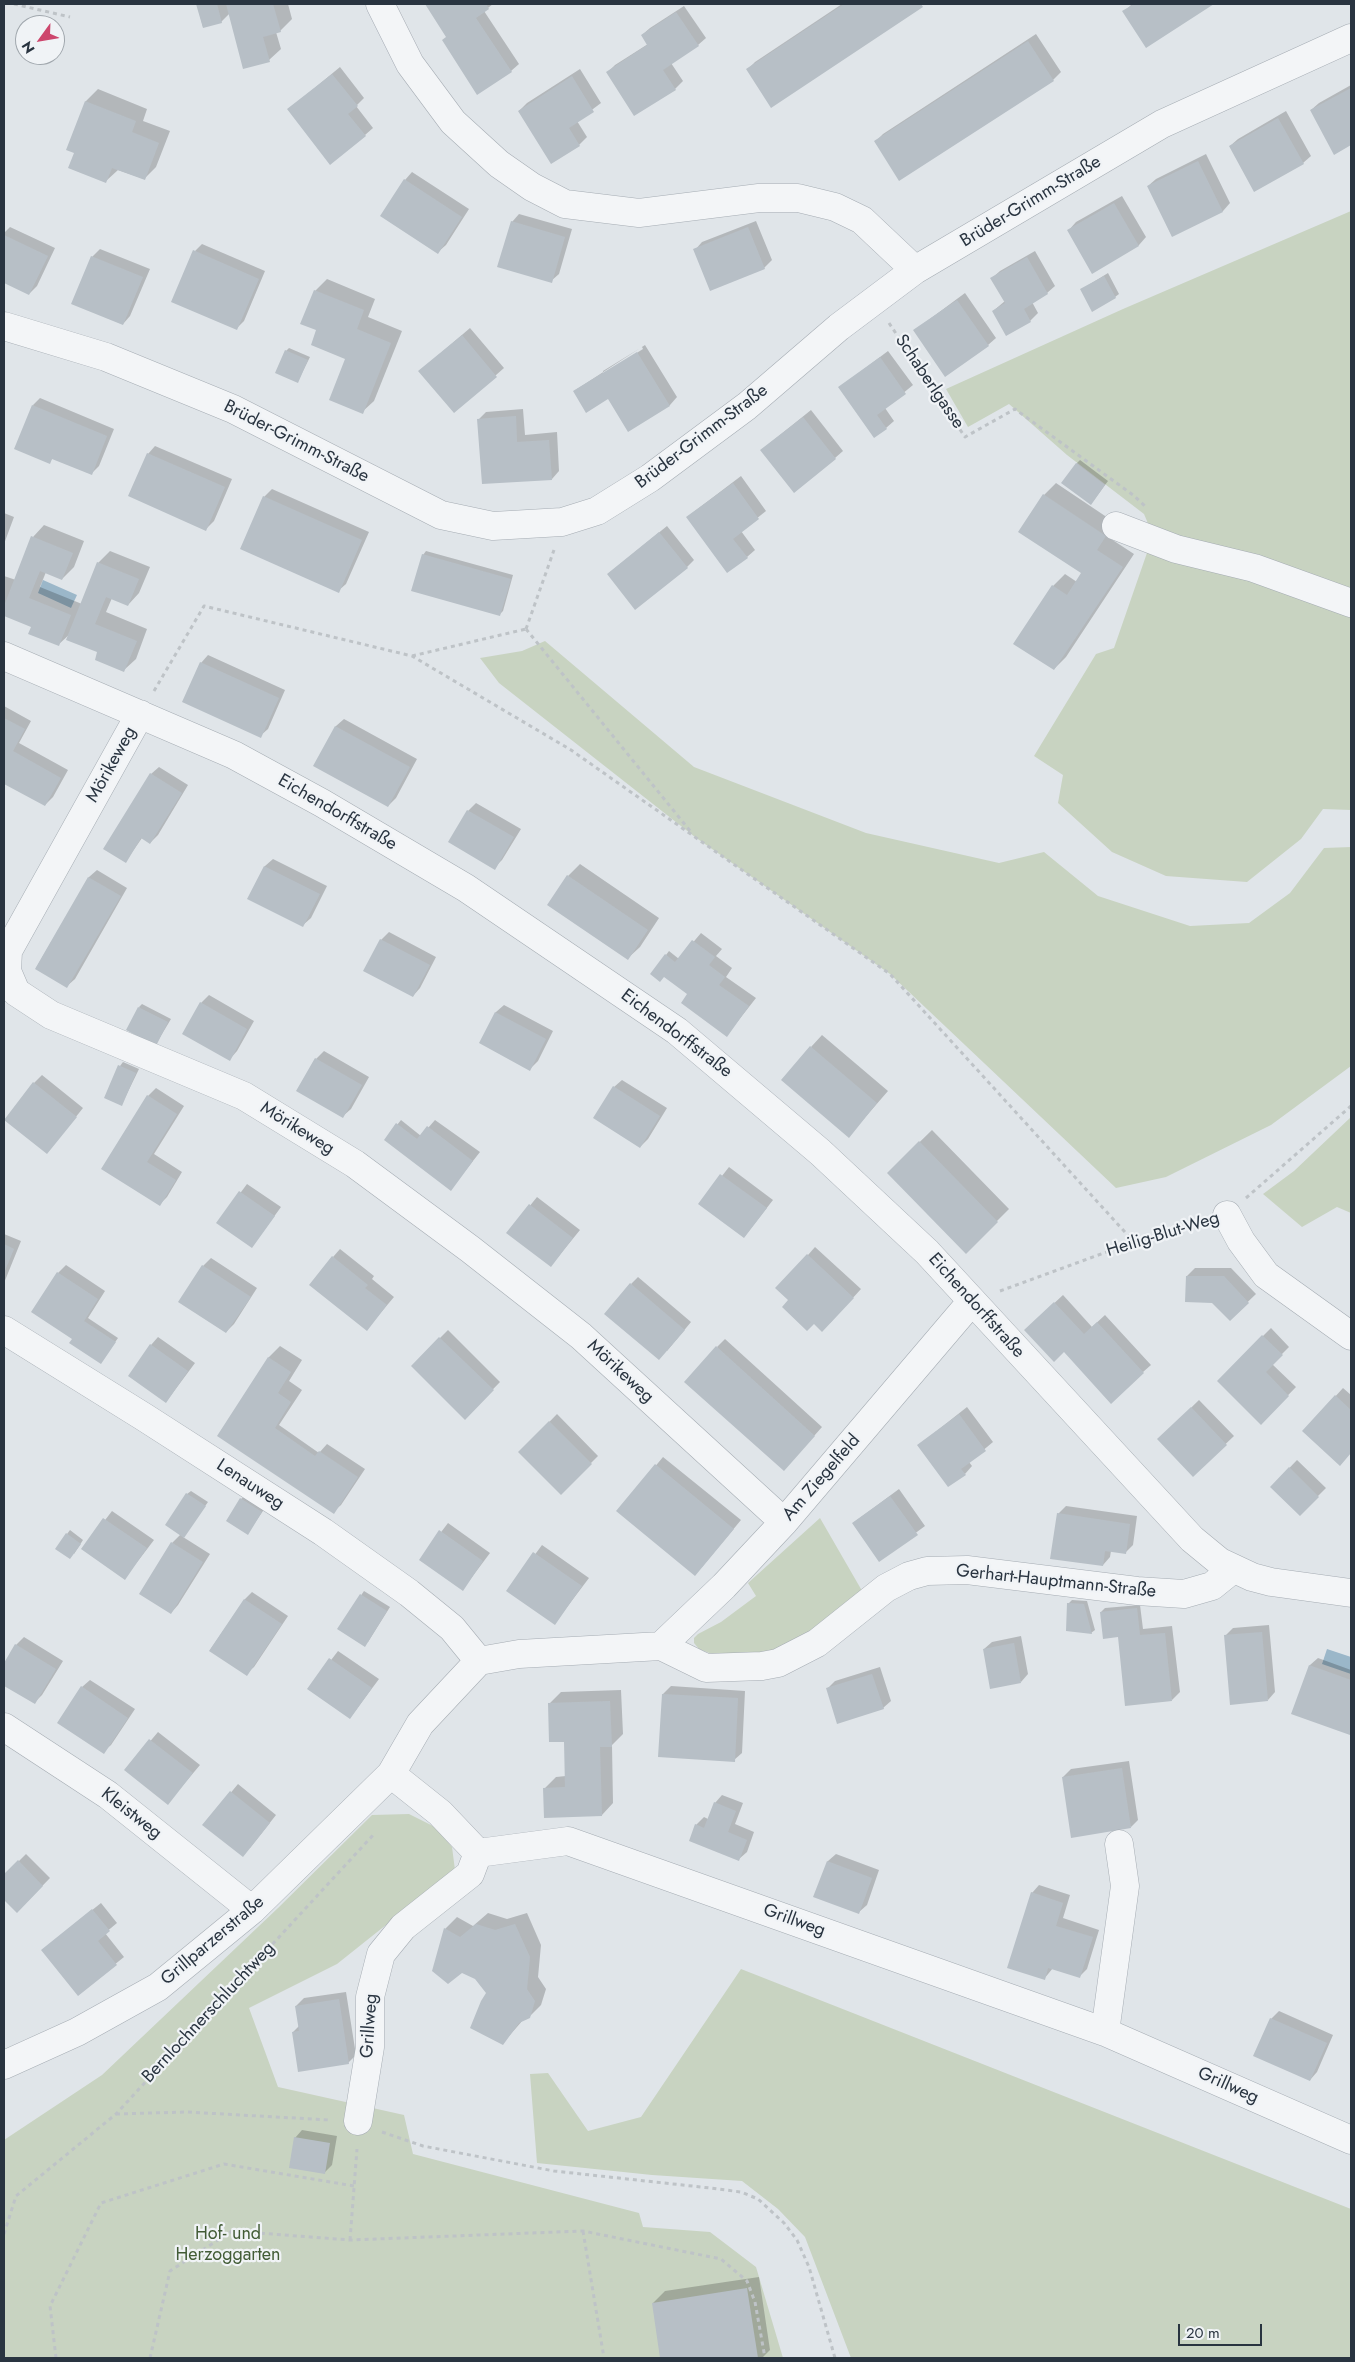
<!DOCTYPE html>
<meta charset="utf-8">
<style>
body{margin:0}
#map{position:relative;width:1355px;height:2362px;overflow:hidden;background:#e0e5e9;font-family:Jost,sans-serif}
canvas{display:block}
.frame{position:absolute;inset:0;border:5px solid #293440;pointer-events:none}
.north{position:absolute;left:15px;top:15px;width:50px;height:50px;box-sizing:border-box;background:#f0f3f6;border:1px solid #a0a7ad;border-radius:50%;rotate:238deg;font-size:14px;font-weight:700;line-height:20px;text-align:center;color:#293440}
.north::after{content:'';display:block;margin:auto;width:18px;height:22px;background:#cd466d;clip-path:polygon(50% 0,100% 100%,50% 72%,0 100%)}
.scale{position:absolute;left:1178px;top:2324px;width:84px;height:22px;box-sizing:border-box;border:2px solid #293440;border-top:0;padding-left:6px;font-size:15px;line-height:18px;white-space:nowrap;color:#293440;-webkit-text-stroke:4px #f0f3f6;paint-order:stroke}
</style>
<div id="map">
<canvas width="1355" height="2362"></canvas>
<div class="frame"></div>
<div class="north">N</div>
<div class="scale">20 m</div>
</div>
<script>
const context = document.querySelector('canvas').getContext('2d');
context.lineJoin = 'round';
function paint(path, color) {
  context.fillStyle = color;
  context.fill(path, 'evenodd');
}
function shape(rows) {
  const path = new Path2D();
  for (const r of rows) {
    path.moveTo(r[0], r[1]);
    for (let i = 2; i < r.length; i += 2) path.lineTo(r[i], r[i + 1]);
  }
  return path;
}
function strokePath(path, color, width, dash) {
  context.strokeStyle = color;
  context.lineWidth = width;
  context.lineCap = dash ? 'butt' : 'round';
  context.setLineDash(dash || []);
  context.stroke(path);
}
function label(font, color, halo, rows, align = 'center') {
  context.font = font + ' Jost,sans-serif';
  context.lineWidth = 4.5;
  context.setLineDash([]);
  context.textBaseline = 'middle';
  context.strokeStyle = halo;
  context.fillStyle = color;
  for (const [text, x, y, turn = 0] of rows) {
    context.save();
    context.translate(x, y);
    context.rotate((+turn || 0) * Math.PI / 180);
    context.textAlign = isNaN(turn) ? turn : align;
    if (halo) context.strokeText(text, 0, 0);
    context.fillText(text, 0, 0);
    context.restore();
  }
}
paint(shape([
 [1351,211,1351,595,1152,533,1144,514,1067,455,1009,404,968,427,946,389,1123,309],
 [1148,550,1275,588,1351,616,1351,810,1323,809,1301,839,1247,882,1166,876,1112,852,1058,803,1063,775,1034,756,1096,654,1114,648],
 [545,641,694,767,866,833,999,863,1044,852,1098,896,1190,926,1249,923,1290,893,1324,848,1351,847,1351,1066,1271,1125,1166,1177,1116,1188,890,974,695,837,499,683,480,658,522,651],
 [1351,1117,1351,1213,1337,1207,1302,1227,1263,1194,1294,1171],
 [820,1518,865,1596,775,1654,717,1656,699,1649,694,1643,694,1638,698,1634,721,1622,756,1596,748,1583],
 [409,1814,435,1827,452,1847,455,1870,337,1964,249,2008,278,2087,404,2115,413,2154,639,2213,643,2227,710,2232,756,2267,783,2358,4,2358,4,2140,102,2075,278,1908,372,1815],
 [741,1969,1351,2209,1351,2358,851,2358,805,2237,778,2209,742,2181,652,2175,537,2163,530,2074,548,2073,588,2131,641,2117]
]), '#c8d3c1');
paint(shape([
 [43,580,77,595,71,608,38,593],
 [1327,1649,1351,1657,1351,1674,1322,1664]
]), '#9bb7c9');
paint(shape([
 [197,4,288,4,292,19,280,31,276,32,281,49,269,60,230,13,221,22,203,27],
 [426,4,493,4,484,11,519,64,511,71,447,36],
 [842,4,924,4,748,69,755,62],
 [1132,4,1212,4,1147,46,1124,12],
 [684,6,706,38,698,45,671,63,683,81,675,89,607,73,615,65,648,44,642,35,650,28],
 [1036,34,1061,72,1053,80,900,179,875,142,883,134],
 [340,67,364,98,356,106,373,128,365,135,288,110],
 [580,69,601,103,577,121,587,137,579,145,552,162,519,111,527,103],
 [1351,85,1351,144,1334,153,1311,110,1319,103],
 [98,89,147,109,143,121,170,131,156,167,144,179,118,170,106,181,76,152,67,149,86,101],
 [1286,111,1311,156,1303,163,1230,146,1238,139],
 [1206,154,1230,203,1223,211,1172,236,1148,186,1156,179],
 [412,172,469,209,446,245,438,252,405,180],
 [1122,196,1146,237,1139,245,1093,272,1069,230,1076,222],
 [519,214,572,229,559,274,551,281,512,222],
 [756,221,772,260,764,268,695,250,702,242],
 [10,227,55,248,37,286,29,294,4,282,4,233],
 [202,244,265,271,244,321,236,329,195,251],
 [100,249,150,269,130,316,123,324,92,257],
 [1035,251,1055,286,1047,293,1032,302,1038,313,1030,321,993,311,1005,301,992,278,1000,271],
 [1108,273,1119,294,1115,297,1082,289],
 [327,279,375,299,368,317,402,331,374,401,362,412,347,358,318,330,315,291],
 [965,293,996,338,988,345,915,330],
 [470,328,504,368,454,412,428,364],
 [645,345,677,397,670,405,628,430,608,397,574,391],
 [642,347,643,349,603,374,603,371],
 [289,348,310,357,298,381,286,351],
 [888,351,913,385,885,408,894,421,886,428,840,387],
 [40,398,114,429,99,466,91,474,53,458,49,462,33,405],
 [523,409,525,435,557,432,559,471,552,479,479,419,486,412],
 [811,410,843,451,835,458,770,443],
 [155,446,232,479,214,521,206,529,148,454],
 [1080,460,1108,481,1094,500,1076,464],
 [741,476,766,511,741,531,755,550,747,557,687,517],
 [1056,483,1117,524,1108,537,1134,554,1066,657,1054,669,1015,644,1053,586,1065,574,1077,582,1083,573,1020,531,1044,495],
 [272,489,369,532,346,584,338,591,242,548,264,497],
 [4,513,14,517,4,544],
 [44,525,84,541,74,567,62,579,46,572,40,587,82,604,98,563,110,551,150,567,139,593,128,605,112,598,106,612,147,629,136,659,124,670,71,633,58,645,33,626,4,614,4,576,16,580,33,537],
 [667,526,694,560,687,567,608,574],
 [426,551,513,575,503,611,500,614,423,555],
 [208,655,285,690,268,729,260,736,201,663],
 [4,706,31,721,19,743,68,770,53,797,45,805,4,782],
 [344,719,417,759,396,798,388,806,315,765,336,726],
 [159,767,188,785,158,835,150,843,142,838,126,861,151,774],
 [476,803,521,829,502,860,494,868,450,842,468,811],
 [273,859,327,886,311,918,303,925,249,898,265,866],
 [580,864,659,918,640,947,628,958,568,876],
 [97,870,127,888,75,979,67,986,36,968,89,877],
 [389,932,436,957,420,988,413,996,381,940],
 [701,933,722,949,716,956,732,968,726,977,756,998,727,1035,666,955,669,951,679,959],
 [209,995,254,1021,237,1051,230,1059,201,1003],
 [142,1004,171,1019,156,1044,139,1007],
 [504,1005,553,1031,538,1061,530,1069,481,1043,496,1012],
 [822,1035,888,1091,849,1136,811,1047],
 [324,1051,369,1077,351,1109,343,1116,316,1059],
 [123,1062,139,1069,122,1104,120,1066],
 [42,1075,83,1108,47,1153,34,1083],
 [622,1080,667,1108,648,1139,640,1147,614,1087],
 [156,1088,184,1106,154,1154,182,1172,167,1197,160,1204,103,1169,148,1096],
 [401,1120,421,1136,435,1120,480,1152,451,1189,385,1140],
 [932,1130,1009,1209,966,1252,888,1173],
 [729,1167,773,1200,744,1237,700,1204],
 [247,1184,281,1207,252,1247,218,1223],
 [537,1197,580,1230,558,1257,508,1233],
 [4,1234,21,1241,4,1283],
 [815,1247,861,1289,830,1323,790,1300,808,1255],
 [340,1249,374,1276,372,1279,394,1297,367,1329,333,1257],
 [211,1258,257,1288,234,1324,226,1332,203,1266],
 [66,1265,105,1291,88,1318,118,1338,101,1362,73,1339,58,1273],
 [1195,1268,1231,1268,1256,1294,1230,1319,1187,1276],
 [638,1277,691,1322,667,1351,631,1284],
 [1063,1295,1092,1327,1105,1315,1151,1365,1143,1372,1064,1351,1034,1322],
 [1271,1328,1289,1347,1272,1364,1296,1387,1261,1423,1218,1381],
 [448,1330,500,1382,465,1418,412,1366],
 [158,1337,195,1363,166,1402,151,1345],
 [725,1339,822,1427,791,1462,717,1347],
 [280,1346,302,1360,289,1381,302,1390,279,1425,319,1453,327,1444,365,1469,341,1505,333,1512,219,1436,269,1357],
 [1343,1388,1351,1395,1351,1452,1340,1464,1304,1431],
 [1199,1400,1234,1436,1193,1475,1159,1439],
 [967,1407,993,1442,969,1462,972,1466,965,1474,919,1445],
 [557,1414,598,1456,561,1493,520,1452],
 [663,1457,741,1520,702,1567,618,1511],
 [1297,1460,1326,1488,1300,1514,1271,1487],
 [899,1489,925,1526,879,1560,853,1523],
 [191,1491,208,1502,183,1537,210,1554,178,1605,171,1613,141,1594,172,1543,181,1534,187,1494],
 [245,1496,265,1508,248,1533,241,1499],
 [1066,1506,1137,1516,1133,1545,1125,1553,1111,1551,1110,1557,1103,1565,1058,1514],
 [112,1511,154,1540,125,1578,83,1549],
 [448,1523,490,1553,463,1589,420,1560],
 [70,1530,83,1540,74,1554,67,1534],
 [542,1545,589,1578,555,1623,508,1591],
 [364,1591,390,1607,368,1642,339,1628],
 [252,1592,288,1616,254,1667,246,1674,210,1650,245,1599],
 [1072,1600,1087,1601,1095,1630,1091,1633,1068,1604],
 [1140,1605,1143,1629,1172,1626,1180,1692,1172,1700,1119,1638,1101,1612,1105,1608],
 [1269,1625,1275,1692,1268,1700,1225,1636,1233,1628],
 [1021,1636,1028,1674,1021,1682,984,1649,992,1642],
 [24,1637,63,1661,42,1695,34,1703,4,1684,4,1666,16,1645],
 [338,1651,379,1679,350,1718,309,1689],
 [1318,1658,1351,1670,1351,1732,1349,1734,1293,1713,1310,1665],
 [880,1667,891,1701,883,1708,827,1689,835,1681],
 [90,1680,135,1709,111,1745,103,1752,82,1687],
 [671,1686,745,1691,742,1753,734,1760,659,1756,663,1694],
 [621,1690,623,1734,612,1745,613,1803,602,1815,545,1788,556,1777,566,1776,565,1741,549,1704,561,1692],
 [158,1732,200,1765,168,1803,126,1770],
 [1129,1761,1138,1820,1131,1827,1063,1777,1071,1769],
 [238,1784,276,1815,250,1848,204,1825],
 [722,1795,743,1803,735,1824,754,1832,747,1852,739,1859,696,1825,704,1817,708,1819,715,1803],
 [26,1854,50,1878,17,1912,4,1899,4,1876],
 [836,1854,879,1870,867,1905,859,1912,815,1896,828,1861],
 [1039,1885,1070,1895,1063,1918,1099,1930,1087,1969,1079,1977,1053,1968,1044,1979,1032,1893],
 [101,1903,117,1923,105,1933,124,1957,78,1994,51,1943],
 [488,1913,507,1919,527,1913,541,1945,538,1977,546,1989,541,2005,529,2017,523,2020,503,2043,488,1993,445,1929,457,1917,473,1926],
 [346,1992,356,2055,348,2063,293,2032,299,2026,296,2006,304,1998],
 [1279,2011,1333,2035,1317,2072,1310,2080,1271,2019],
 [302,2130,337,2136,332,2165,325,2172,295,2138],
 [759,2277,770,2350,762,2358,661,2358,653,2303,665,2291]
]), '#0003');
paint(shape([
 [196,4,217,4,222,23,203,28],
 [226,4,273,4,281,32,263,37,270,62,243,69],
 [425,4,486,4,489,9,476,18,512,72,477,95,442,40,446,37],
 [844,4,921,4,923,7,771,108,746,69],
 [1134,4,1214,4,1146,48,1122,11],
 [676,12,699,46,663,70,676,90,634,116,606,72,647,45,641,35],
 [1028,41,1054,81,899,181,874,141],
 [332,74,358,106,348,114,366,136,330,165,287,109],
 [572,76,594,112,569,128,580,146,551,164,518,111],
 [1351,88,1351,145,1334,155,1310,110],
 [85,101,136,121,132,132,159,143,145,180,112,168,106,183,68,168,74,153,66,150],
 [1278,118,1304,164,1254,192,1229,146],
 [1198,161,1223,212,1172,237,1147,186],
 [404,179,462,217,438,254,380,216],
 [1114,203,1139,246,1092,274,1067,230],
 [511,221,565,237,552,283,497,267],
 [748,227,765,269,710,291,693,249],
 [4,235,48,256,29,295,4,283],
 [193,250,259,279,237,330,171,302],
 [91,256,143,277,123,325,71,304],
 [1027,257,1048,294,1024,309,1031,322,1006,336,992,311,1005,303,990,278],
 [1104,276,1116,298,1092,312,1080,289],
 [314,290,364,310,357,329,391,343,363,414,329,400,345,359,311,345,316,330,300,324],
 [957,300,989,346,945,377,913,330],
 [462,335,497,377,454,413,418,371],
 [285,350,308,360,298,383,275,373],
 [637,352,670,406,628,432,608,399,586,413,573,391],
 [880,357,906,394,877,415,887,429,874,438,838,387],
 [32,405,107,436,92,475,52,459,50,464,14,449],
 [516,416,517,442,549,440,552,480,482,484,477,419],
 [803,417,836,459,794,493,760,450],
 [147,453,225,487,206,531,128,496],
 [1076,463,1105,485,1091,505,1061,483],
 [733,483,759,519,733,539,748,558,727,573,686,517],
 [1043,494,1106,536,1097,550,1123,567,1054,670,1013,644,1052,585,1067,595,1081,573,1018,532],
 [263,496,362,540,339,593,240,549],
 [659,532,688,568,635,610,607,574],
 [31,536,73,553,62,580,40,571,29,598,71,615,59,646,28,634,31,627,4,616,4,606],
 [422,554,511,579,500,616,411,591],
 [97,562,139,579,128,606,106,597,95,624,137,641,124,672,95,660,97,652,66,640],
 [200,662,279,698,261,738,182,702],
 [4,718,25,729,13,751,61,778,45,806,4,784],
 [335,726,410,767,388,807,313,766],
 [150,773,182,793,150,844,141,838,126,863,103,849],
 [467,810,514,837,495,870,448,842],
 [264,866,320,894,303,927,247,899],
 [567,875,648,930,628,960,547,905],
 [88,877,121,896,67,988,35,969],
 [380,939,430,965,413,997,363,971],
 [692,940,715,957,709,965,725,977,719,985,749,1006,727,1037,681,1003,687,994,664,977,660,982,650,974,665,954,675,962],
 [200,1002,247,1029,230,1061,182,1034],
 [138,1007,168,1022,156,1046,126,1030],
 [495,1012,546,1039,530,1071,479,1043],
 [810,1046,877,1103,849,1138,781,1080],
 [315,1058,362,1085,343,1118,296,1091],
 [118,1065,136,1073,122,1106,104,1098],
 [33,1082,77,1117,47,1154,4,1120],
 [613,1086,660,1116,640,1148,593,1118],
 [147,1095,177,1114,147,1162,176,1180,160,1206,101,1169],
 [396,1123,417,1139,427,1126,473,1161,451,1191,384,1140],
 [919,1141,998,1222,966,1254,887,1173],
 [720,1174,767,1208,744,1238,698,1204],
 [239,1191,275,1216,252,1248,216,1223],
 [529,1204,573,1238,551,1267,506,1233],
 [4,1244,14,1249,4,1273],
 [807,1254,854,1298,822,1332,814,1324,807,1331,782,1307,788,1300,775,1288],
 [332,1256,368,1285,365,1288,387,1305,367,1331,309,1285],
 [202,1265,251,1297,226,1333,178,1302],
 [57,1272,98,1299,84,1321,116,1342,101,1364,69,1343,72,1339,31,1312],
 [1186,1276,1224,1276,1249,1303,1230,1321,1212,1303,1185,1302],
 [630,1283,685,1330,659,1360,604,1314],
 [1054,1302,1084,1334,1097,1322,1144,1373,1111,1404,1064,1352,1054,1362,1024,1330],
 [1262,1335,1283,1355,1266,1372,1289,1396,1261,1425,1217,1381],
 [439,1337,494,1390,465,1420,411,1366],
 [150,1344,188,1371,166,1403,128,1376],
 [716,1346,815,1436,784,1471,684,1382],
 [268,1357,291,1372,278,1393,291,1402,275,1428,315,1456,319,1451,358,1477,334,1514,217,1436],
 [1335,1395,1351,1410,1351,1453,1340,1466,1302,1431],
 [1191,1407,1227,1445,1193,1477,1157,1439],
 [959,1414,986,1451,961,1469,966,1475,948,1487,917,1445],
 [549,1421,592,1464,561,1495,518,1452],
 [655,1464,734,1529,695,1576,616,1511],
 [1289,1467,1319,1497,1300,1516,1270,1487],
 [186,1493,206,1506,184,1538,165,1525],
 [890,1496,918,1535,879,1562,852,1523],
 [240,1498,262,1512,248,1535,226,1521],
 [1057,1513,1130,1524,1126,1554,1105,1551,1103,1566,1050,1559],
 [103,1518,147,1548,125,1580,81,1549],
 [439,1530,483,1561,463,1591,419,1560],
 [66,1533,81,1544,70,1559,55,1549],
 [171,1542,203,1562,171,1614,139,1594],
 [533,1552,582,1586,555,1625,506,1591],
 [360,1594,387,1611,365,1647,337,1629],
 [244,1599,282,1624,247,1676,209,1651],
 [1067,1603,1084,1604,1092,1634,1066,1631],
 [1137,1608,1140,1635,1165,1633,1172,1701,1125,1706,1118,1637,1103,1639,1100,1612],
 [1262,1632,1268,1701,1230,1705,1224,1635],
 [1014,1643,1021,1683,990,1689,983,1649],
 [15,1644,56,1669,35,1704,4,1686,4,1663],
 [329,1658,372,1688,350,1719,307,1689],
 [1309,1665,1351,1680,1350,1735,1291,1714],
 [872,1674,884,1709,837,1724,826,1688],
 [81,1686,128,1718,104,1754,57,1723],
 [662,1694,738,1698,735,1762,658,1757],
 [610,1701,612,1747,600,1747,602,1816,544,1818,543,1788,565,1787,564,1742,549,1742,548,1703],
 [149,1739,193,1773,168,1805,124,1770],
 [1122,1768,1131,1828,1071,1838,1062,1777],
 [230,1791,270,1823,243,1857,202,1825],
 [714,1802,736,1811,728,1832,747,1840,739,1861,689,1841,695,1824,704,1828],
 [18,1860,43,1886,17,1913,4,1900,4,1874],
 [827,1861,872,1878,859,1914,813,1897],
 [1031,1892,1063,1903,1056,1926,1093,1937,1080,1978,1048,1968,1045,1980,1007,1968],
 [92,1909,110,1931,98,1941,117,1965,78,1996,41,1950],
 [476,1924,495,1930,515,1924,530,1957,527,1989,535,2001,530,2018,519,2023,503,2045,470,2028,481,2001,486,1993,475,1979,462,1973,448,1984,432,1971,444,1928,460,1937],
 [339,1999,349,2064,298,2072,292,2032,299,2031,295,2006],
 [1270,2018,1327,2043,1310,2081,1253,2056],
 [294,2137,330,2143,325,2174,289,2168],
 [747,2288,758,2358,660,2358,652,2303]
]), '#b7bfc6');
const minor = shape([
 [380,4,410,64,453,122,499,164,532,187,565,204,639,213,759,198,798,198,835,207,862,220,915,270],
 [4,326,106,357,233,409,441,515,493,526,562,522,597,511,650,478,747,406,839,327,915,270,1162,124,1351,38],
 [1116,526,1176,549,1254,568,1351,603],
 [4,656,234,755,322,803,466,888,677,1031,820,1152,927,1252,1192,1539,1220,1562,1252,1577,1271,1582,1351,1593],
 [140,714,8,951,7,971,16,992,51,1015,244,1096,355,1164,470,1249,581,1336,784,1522],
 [1227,1215,1241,1241,1266,1275,1351,1336],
 [4,1330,144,1417,323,1532,409,1593,452,1628,479,1661],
 [661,1646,724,1586,784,1522,972,1301],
 [4,1727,108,1795,252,1910],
 [478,1853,568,1841,1105,2032,1351,2140],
 [1105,2032,1125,1886,1119,1844],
 [4,2065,77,2032,158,1987,252,1910,391,1774,420,1724,479,1661,519,1654,661,1646,706,1668,762,1666,778,1663,817,1643,886,1588,909,1576,927,1571,967,1570,1137,1591,1184,1594,1212,1586,1233,1569],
 [358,2121,370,2047,370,1997,381,1954,403,1927,470,1874,478,1853,440,1813,391,1774]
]);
strokePath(minor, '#a5acb3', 29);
strokePath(shape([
 [14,4,70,17],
 [889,323,965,437,1015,409,1133,495,1145,506],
 [526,629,691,832],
 [526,629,554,550],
 [412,656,526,629],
 [154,691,204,606,412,656,571,750,890,974,1134,1242],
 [1246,1198,1351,1106],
 [1000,1291,1134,1242,1200,1223],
 [116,2114,187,2112,330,2120],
 [382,2132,423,2146,554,2171,710,2188,741,2192,758,2199,784,2223,797,2240,809,2267,835,2358],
 [583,2231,604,2358],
 [4,2234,16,2196,116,2114,375,1833],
 [350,2240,357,2149],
 [56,2358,50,2306,101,2203,224,2164,354,2186],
 [150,2358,170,2271,232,2231,350,2240,583,2231,721,2259,747,2281,755,2302,765,2358]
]), '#bec3c7', 3, [4, 4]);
strokePath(minor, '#f3f5f7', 28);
label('18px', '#293440', '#f0f3f6', [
 ["Brüder-Grimm-Straße",1031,202,-31],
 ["Schaberlgasse",929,382,56],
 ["Brüder-Grimm-Straße",702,437,-37],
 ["Brüder-Grimm-Straße",296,442,27],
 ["Mörikeweg",112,765,-61],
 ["Eichendorffstraße",337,813,30],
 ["Eichendorffstraße",676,1034,37],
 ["Mörikeweg",297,1129,32],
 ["Heilig-Blut-Weg",1163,1235,-17],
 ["Eichendorffstraße",976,1306,48],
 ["Mörikeweg",620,1372,43],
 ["Am Ziegelfeld",822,1478,-49],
 ["Lenauweg",250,1485,33],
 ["Gerhart-Hauptmann-Straße",1056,1582,6],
 ["Kleistweg",131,1814,38],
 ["Grillweg",794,1921,20],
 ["Grillparzerstraße",213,1941,-40],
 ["Bernlochnerschluchtweg",209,2013,-47],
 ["Grillweg",370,2026,-86],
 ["Grillweg",1228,2086,24]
]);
label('18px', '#425c36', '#f0f3f6', [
 ["Hof- und",228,2235],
 ["Herzoggarten",228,2256]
]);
</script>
